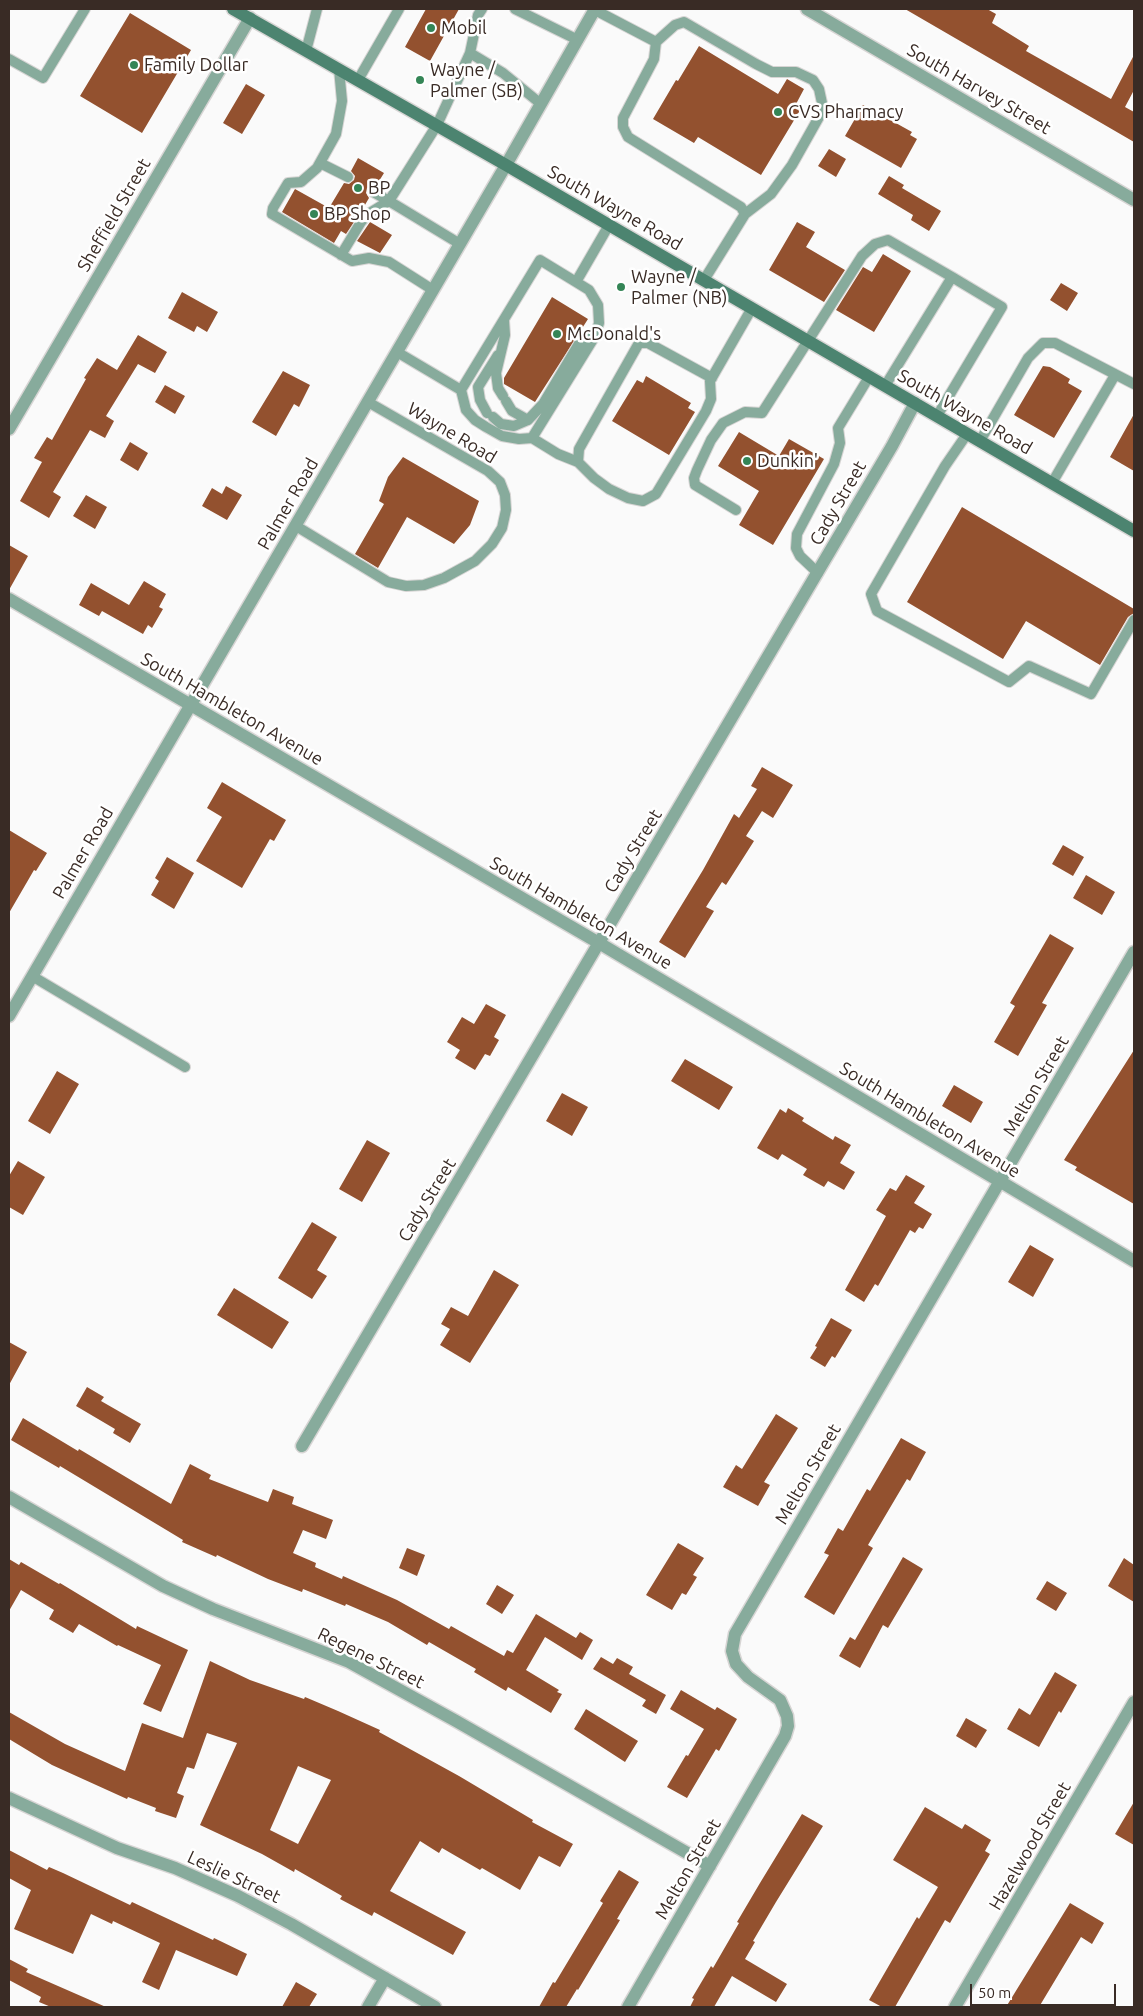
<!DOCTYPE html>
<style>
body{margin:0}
#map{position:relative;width:1143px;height:2016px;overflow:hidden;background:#fafafa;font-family:Ubuntu,sans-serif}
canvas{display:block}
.frame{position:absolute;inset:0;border:10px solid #392b25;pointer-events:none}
.scale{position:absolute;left:970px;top:1984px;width:146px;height:22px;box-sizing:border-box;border:2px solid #392b25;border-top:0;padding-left:6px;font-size:15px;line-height:18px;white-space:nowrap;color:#392b25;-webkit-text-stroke:4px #fff;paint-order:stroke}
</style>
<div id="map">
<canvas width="1143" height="2016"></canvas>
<div class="frame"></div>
<div class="scale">50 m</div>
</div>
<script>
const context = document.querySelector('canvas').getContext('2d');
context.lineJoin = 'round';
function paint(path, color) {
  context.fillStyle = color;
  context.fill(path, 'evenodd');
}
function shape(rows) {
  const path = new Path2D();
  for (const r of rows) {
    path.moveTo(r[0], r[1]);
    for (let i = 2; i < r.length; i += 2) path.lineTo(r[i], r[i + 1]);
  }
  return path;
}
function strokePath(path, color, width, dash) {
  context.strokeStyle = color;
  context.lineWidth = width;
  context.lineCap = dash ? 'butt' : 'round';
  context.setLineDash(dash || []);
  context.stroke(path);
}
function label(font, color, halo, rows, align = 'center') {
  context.font = font + ' Ubuntu,sans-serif';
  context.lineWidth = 5;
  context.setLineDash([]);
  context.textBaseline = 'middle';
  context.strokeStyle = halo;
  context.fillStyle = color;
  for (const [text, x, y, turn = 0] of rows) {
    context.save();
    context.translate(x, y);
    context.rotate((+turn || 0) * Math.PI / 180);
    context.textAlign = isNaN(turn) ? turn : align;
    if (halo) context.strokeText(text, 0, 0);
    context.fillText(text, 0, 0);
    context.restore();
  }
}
paint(shape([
 [426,9,459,9,430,61,405,47],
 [905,9,987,9,996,14,992,23,1029,46,1026,51,1111,99,1134,55,1134,90,1125,107,1134,112,1134,142],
 [130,13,191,50,142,133,80,96],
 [699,46,778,94,787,79,804,89,796,104,802,107,761,175,698,137,694,143,653,119,676,80,678,81],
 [246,84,265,95,242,134,223,123],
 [863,105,870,109,871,107,886,115,885,117,912,132,910,135,917,139,901,168,845,136],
 [829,149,846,159,836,177,818,166],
 [358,158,384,173,376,186,372,185,367,188,366,193,369,198,362,210,346,234,341,231,334,243,282,212,295,189,329,208,344,183,349,184,354,180,355,176,351,171],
 [889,176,904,185,902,188,941,211,929,231,911,220,913,215,878,194],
 [370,222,392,235,380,253,357,241],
 [797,222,815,232,806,247,845,270,824,302,769,270],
 [883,254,911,271,874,332,836,310,863,267,872,272],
 [1061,283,1078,293,1067,311,1050,300],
 [182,292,218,312,207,332,197,326,194,332,168,318],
 [552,297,588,319,535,402,504,384,504,378],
 [138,335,167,352,155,373,138,364,106,416,114,421,105,438,90,430,53,492,61,497,49,518,20,501,42,462,34,458,47,437,52,440,86,379,84,378,97,358,117,370],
 [1043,366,1050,367,1070,379,1068,383,1082,391,1054,438,1014,415],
 [283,371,310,385,299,407,294,404,276,436,252,422],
 [646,376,691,403,688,408,695,412,669,455,612,421,637,380,643,383],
 [165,385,185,396,175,414,155,402],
 [1134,414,1134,471,1110,457],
 [739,432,779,456,789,439,824,459,773,545,739,525,759,491,718,466],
 [130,442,148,453,138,471,120,460],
 [403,457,479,501,470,525,454,544,407,517,378,568,355,554,384,504,379,501,388,477],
 [226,486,242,495,227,520,202,506,212,488,222,494],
 [86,495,107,507,95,529,73,516],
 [962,507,1134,609,1134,613,1128,617,1100,665,1026,621,1003,659,907,602],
 [9,545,28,556,9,590],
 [144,581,166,594,159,607,163,609,152,628,148,625,143,634,102,611,99,616,79,605,91,583,129,605],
 [762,767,793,785,773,818,762,811,746,836,754,841,726,885,722,882,706,907,714,911,685,958,659,942,703,870,734,814,739,818,757,789,751,786],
 [222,782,286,820,274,841,270,839,242,888,196,861,222,817,207,808],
 [9,830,47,853,36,871,34,870,9,913],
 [1063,845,1084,857,1073,876,1052,864],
 [167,857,194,873,174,909,151,895,159,881,155,878],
 [1086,875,1115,892,1102,915,1073,898],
 [1050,934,1074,948,1042,1003,1047,1005,1018,1056,994,1042,1015,1006,1010,1003],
 [486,1004,506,1015,494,1037,499,1040,490,1056,485,1054,475,1070,455,1058,460,1050,447,1042,462,1017,474,1024],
 [1134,1050,1134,1204,1075,1170,1077,1167,1064,1160],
 [685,1059,733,1087,719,1110,671,1081],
 [57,1071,79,1084,50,1134,28,1121],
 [954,1085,983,1102,971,1123,942,1106],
 [562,1093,588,1107,572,1136,546,1121],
 [788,1108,804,1118,802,1121,833,1140,835,1136,851,1145,840,1163,855,1172,844,1190,828,1181,824,1187,803,1175,807,1169,782,1154,778,1160,757,1148,780,1109,786,1113],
 [367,1140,390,1153,362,1202,339,1189],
 [18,1161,45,1177,23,1215,9,1207,9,1176],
 [906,1175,925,1186,914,1203,932,1214,923,1229,919,1227,915,1233,910,1230,878,1286,875,1284,864,1302,845,1290,886,1216,876,1210,890,1188,896,1191],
 [312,1222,337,1237,317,1270,327,1276,312,1299,278,1278],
 [1030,1245,1054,1259,1033,1297,1008,1282],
 [494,1270,519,1285,470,1363,440,1345,450,1329,441,1324,451,1307,468,1316],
 [234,1288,289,1322,272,1349,217,1315],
 [831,1318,852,1330,835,1358,832,1356,825,1367,810,1358,817,1347,815,1346],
 [9,1342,27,1352,9,1385],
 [87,1387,104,1397,101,1401,141,1424,130,1443,113,1433,115,1429,76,1406],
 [776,1414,798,1428,764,1482,770,1485,758,1506,723,1487,736,1465,742,1469],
 [23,1418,78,1451,79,1449,171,1504,190,1464,211,1475,209,1479,268,1502,273,1489,294,1497,292,1504,333,1520,326,1539,303,1530,293,1553,316,1563,315,1567,342,1579,343,1576,397,1600,449,1629,451,1626,504,1656,507,1650,513,1653,536,1614,576,1638,580,1632,593,1640,582,1660,545,1637,526,1670,559,1690,557,1692,562,1694,551,1713,508,1687,506,1691,474,1672,476,1669,429,1642,427,1645,388,1622,346,1604,345,1606,303,1589,302,1592,268,1579,217,1555,216,1557,182,1542,183,1540,60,1466,59,1468,11,1440],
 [901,1438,926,1452,910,1481,907,1479,868,1545,873,1548,834,1615,804,1597,829,1555,824,1553,838,1528,843,1531,867,1489,870,1491],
 [678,1543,704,1558,693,1575,697,1577,686,1595,682,1593,672,1610,646,1595],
 [407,1548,425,1555,417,1576,399,1568],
 [903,1557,923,1569,888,1628,883,1625,860,1668,839,1656,850,1637,855,1640],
 [1124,1558,1134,1565,1134,1602,1108,1586],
 [9,1559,19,1565,21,1562,59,1584,60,1583,136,1629,137,1626,188,1650,161,1712,143,1704,161,1665,118,1645,117,1646,79,1624,73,1633,49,1619,54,1610,21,1590,9,1611],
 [1047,1581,1067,1593,1056,1611,1036,1599],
 [497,1585,514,1595,502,1614,486,1604],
 [601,1657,613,1664,617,1658,633,1667,629,1674,666,1695,656,1714,642,1706,646,1700,593,1669],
 [210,1661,250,1680,304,1699,305,1697,338,1711,380,1730,379,1732,459,1776,533,1820,532,1822,573,1844,560,1867,539,1856,520,1890,482,1868,480,1870,442,1848,439,1853,420,1841,390,1891,466,1932,453,1955,374,1912,372,1916,340,1899,342,1896,295,1869,294,1872,262,1854,200,1825,237,1743,207,1733,194,1769,187,1767,177,1793,184,1796,176,1818,155,1811,156,1808,128,1797,127,1799,52,1765,9,1739,9,1712,65,1744,125,1771,142,1723,183,1738],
 [298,1766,331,1780,298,1844,270,1830],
 [1055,1672,1077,1685,1061,1713,1059,1711,1039,1747,1007,1729,1019,1708,1030,1715],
 [681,1690,715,1710,717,1707,737,1719,719,1751,716,1749,687,1798,667,1787,686,1755,688,1756,704,1729,670,1709],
 [586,1709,638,1741,625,1762,574,1729],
 [966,1718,987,1730,976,1748,956,1736],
 [1134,1802,1134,1845,1115,1834],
 [925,1807,962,1829,965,1824,991,1840,985,1851,990,1854,950,1923,945,1920,895,2007,882,2007,869,2000,917,1917,919,1919,938,1887,893,1860],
 [802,1814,823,1826,776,1902,753,1941,755,1942,745,1959,787,1984,776,2002,732,1976,714,2007,690,2007,694,1999,692,1998,711,1966,713,1968,739,1923,737,1922,760,1883],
 [9,1850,47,1870,49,1867,63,1873,130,1905,132,1902,213,1940,214,1938,247,1954,237,1976,176,1950,159,1990,142,1982,160,1943,113,1921,112,1924,91,1914,73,1954,14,1929,31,1890,9,1878],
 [619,1870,639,1882,617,1919,620,1920,578,1990,577,1989,566,2007,539,2007,553,1982,555,1983,603,1903,600,1901],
 [1070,1903,1104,1923,1092,1944,1081,1937,1039,2007,1006,2007],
 [9,1959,28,1969,26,1972,106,2007,51,2007,39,2002,41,1997,9,1980],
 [296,1982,317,1994,309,2007,282,2007]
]), '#93512f');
const service = shape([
 [515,9,578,40],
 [595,10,656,42,654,59,623,118,623,127,628,137,741,207,745,214,704,280],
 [656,42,675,25,684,22,756,64,772,72,796,72,813,80,819,89,822,103,819,117,792,165,771,194,745,214],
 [306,51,317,9],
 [470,53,503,73,541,104],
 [9,59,43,78,85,9],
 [339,69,342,101,336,134,317,168,301,182,288,183,273,208,272,214,352,261,369,258,389,262,433,290],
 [358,80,399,9],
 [320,163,348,177],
 [460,244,389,201,437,125,470,53,478,15,482,9],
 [341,255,361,222,368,214,389,201,373,192],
 [397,352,461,390,466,410,475,420,486,427,502,436,519,439,532,438,558,454,578,462],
 [712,378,648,343,639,343,579,449,578,462,594,478,609,489,628,498,643,501,656,494,706,411,711,399,710,381,752,308],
 [885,386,952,277,1002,307,937,416],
 [461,390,540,260,576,282],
 [503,396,498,388,496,373,505,335,504,320],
 [506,401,512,411,528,420,543,404,583,337,589,335,595,336],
 [487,413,480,400,478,387,498,355],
 [493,417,501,424,514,426,528,420],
 [967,434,945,466,871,594,877,611,1009,682,1029,666,1091,694,1134,620],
 [532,438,595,336,599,323,598,305,589,290,576,282,609,225],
 [980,441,1028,358,1043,343,1055,343,1134,384],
 [1052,483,1115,375],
 [736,510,695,485,694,478,697,470,711,440,723,423,745,412,762,413,862,256,875,244,888,240,952,277],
 [296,526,388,582,406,586,424,585,444,578,475,561,492,544,502,528,506,510,505,495,500,482,488,471,368,402],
 [818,573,800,556,796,548,797,534,834,464,840,443,838,428,869,377],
 [32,976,185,1067]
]);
const minor = shape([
 [807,9,1134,200],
 [9,429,250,18],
 [9,599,599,943,1134,1261],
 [302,1446,892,446,915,403],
 [9,1497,163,1586,213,1609,349,1662,456,1721,710,1866],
 [9,1798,117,1848,175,1868,238,1896,291,1924,435,2007],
 [368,2007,385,1978],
 [628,2007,785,1736,788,1726,787,1716,780,1700,748,1677,736,1664,732,1651,735,1634,1134,952],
 [955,2007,1134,1702]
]);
const tertiary = shape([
 [9,1016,506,165,595,9]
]);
const secondary = shape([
 [233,9,506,165,1134,531]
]);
strokePath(service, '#d7d5d4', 12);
strokePath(minor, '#d7d5d4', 15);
strokePath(tertiary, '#d7d5d4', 15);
strokePath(secondary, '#d7d5d4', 15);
strokePath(service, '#87ab9c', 10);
strokePath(minor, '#87ab9c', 12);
strokePath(tertiary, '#87ab9c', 12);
strokePath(secondary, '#4c8470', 12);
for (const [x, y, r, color] of [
 [431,28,5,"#348556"],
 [134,65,5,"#348556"],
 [420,80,5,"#348556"],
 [778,112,5,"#348556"],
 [358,188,5,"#348556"],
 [314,214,5,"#348556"],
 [621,287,5,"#348556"],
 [557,334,5,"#348556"],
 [747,461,5,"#348556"]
]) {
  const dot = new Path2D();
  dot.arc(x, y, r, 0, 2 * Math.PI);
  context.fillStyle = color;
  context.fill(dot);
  strokePath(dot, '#fff', 2);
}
label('18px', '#392b25', '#fff', [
 ["Mobil",441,28],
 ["Family Dollar",144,65],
 ["Wayne /",430,70],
 ["Palmer (SB)",430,91],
 ["CVS Pharmacy",788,112],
 ["BP",368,188],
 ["BP Shop",324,214],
 ["Wayne /",631,277],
 ["Palmer (NB)",631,298],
 ["McDonald's",567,334],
 ["Dunkin'",757,461]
], 'left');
label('18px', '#392b25', '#fff', [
 ["South Harvey Street",979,89,30],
 ["South Wayne Road",615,208,30],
 ["Sheffield Street",114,215,-60],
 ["South Wayne Road",965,412,30],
 ["Wayne Road",452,433,31],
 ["Cady Street",838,503,-60],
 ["Palmer Road",288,504,-60],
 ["South Hambleton Avenue",232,709,30],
 ["Cady Street",633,851,-59],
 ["Palmer Road",83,853,-60],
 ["South Hambleton Avenue",581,913,30],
 ["Melton Street",1036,1086,-60],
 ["South Hambleton Avenue",930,1120,31],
 ["Cady Street",427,1200,-59],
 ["Melton Street",808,1474,-60],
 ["Regene Street",371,1658,26],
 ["Hazelwood Street",1030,1846,-60],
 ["Melton Street",688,1869,-60],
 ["Leslie Street",234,1877,25]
]);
</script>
